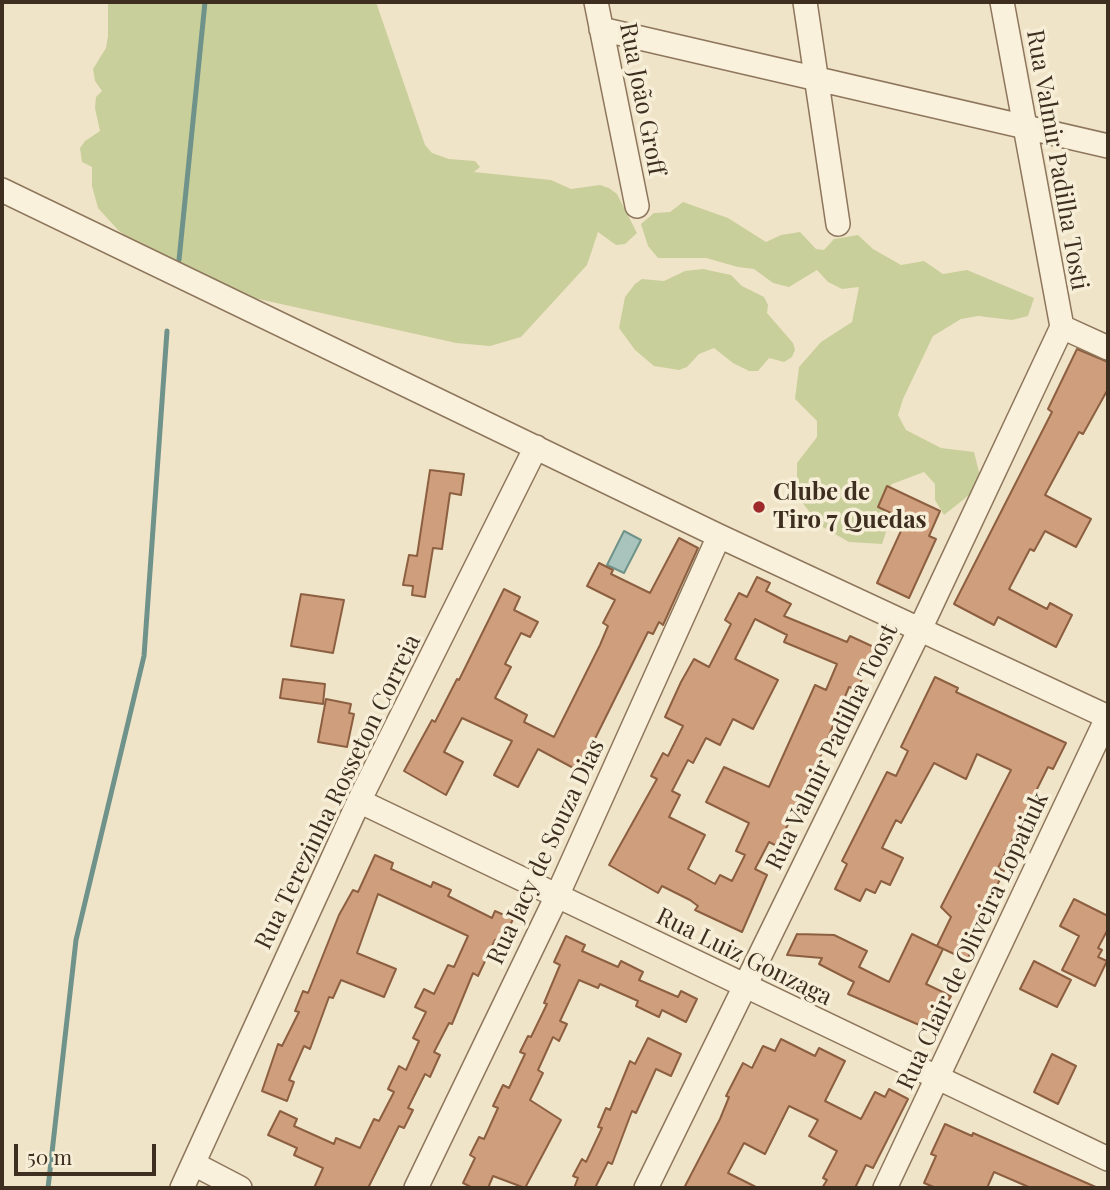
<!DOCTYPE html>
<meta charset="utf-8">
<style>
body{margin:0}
#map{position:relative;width:1110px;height:1190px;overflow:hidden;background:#f0e4c8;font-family:"Playfair Display",serif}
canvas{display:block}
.frame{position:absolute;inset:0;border:4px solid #3d2e20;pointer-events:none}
.scale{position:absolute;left:14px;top:1144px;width:142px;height:32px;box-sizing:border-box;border:4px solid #3d2e20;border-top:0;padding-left:9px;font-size:21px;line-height:24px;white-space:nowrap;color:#3d2e20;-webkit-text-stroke:5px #f7eed8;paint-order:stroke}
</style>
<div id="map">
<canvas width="1110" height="1190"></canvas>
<div class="frame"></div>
<div class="scale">50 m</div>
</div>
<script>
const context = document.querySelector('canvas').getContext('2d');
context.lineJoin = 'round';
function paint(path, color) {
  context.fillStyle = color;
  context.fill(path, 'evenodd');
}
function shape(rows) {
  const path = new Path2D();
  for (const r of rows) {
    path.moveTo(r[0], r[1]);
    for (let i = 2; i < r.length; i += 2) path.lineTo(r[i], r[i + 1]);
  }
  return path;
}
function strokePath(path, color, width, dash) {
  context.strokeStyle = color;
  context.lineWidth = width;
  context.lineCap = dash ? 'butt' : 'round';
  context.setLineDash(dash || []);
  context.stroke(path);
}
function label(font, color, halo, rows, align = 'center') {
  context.font = font + ' "Playfair Display",serif';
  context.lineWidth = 7;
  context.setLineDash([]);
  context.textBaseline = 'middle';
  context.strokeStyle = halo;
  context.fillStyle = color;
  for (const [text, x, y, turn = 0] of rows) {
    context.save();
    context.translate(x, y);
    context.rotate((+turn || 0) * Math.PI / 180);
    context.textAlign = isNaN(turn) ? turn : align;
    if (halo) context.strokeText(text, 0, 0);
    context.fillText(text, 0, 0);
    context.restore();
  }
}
paint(shape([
 [108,2,376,2,425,145,432,153,449,159,475,161,480,167,474,172,551,180,571,189,600,185,609,188,617,194,637,233,625,244,616,245,598,232,587,265,521,337,490,346,456,343,245,296,139,246,118,230,98,208,92,186,92,167,82,162,80,148,85,141,100,131,95,108,96,97,102,91,95,81,93,69,106,48,108,36],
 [683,202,728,218,766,242,781,235,800,232,816,249,824,250,834,239,858,235,873,249,901,265,924,261,943,274,967,270,1034,298,1028,316,1012,320,978,316,961,319,933,336,903,399,898,415,906,430,941,448,974,452,980,476,973,492,944,515,935,500,935,484,924,472,892,484,882,497,887,529,882,544,849,542,821,526,800,500,797,484,797,463,817,437,817,421,795,399,799,367,821,342,852,322,859,287,842,289,828,282,817,270,789,287,773,283,754,269,738,267,706,258,658,258,648,246,641,224,654,213,670,212],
 [703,269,731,275,742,286,764,297,768,305,767,313,793,343,795,350,792,357,784,362,769,358,758,371,749,371,733,363,714,348,699,354,687,367,679,370,654,366,635,350,619,328,625,297,635,284,642,279,664,281,685,271]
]), '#c9cf9b');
const water = shape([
 [624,531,641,540,624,573,607,565,624,531]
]);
paint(water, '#a9c4bc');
strokePath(water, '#6f938a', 2);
strokePath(shape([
 [179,260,205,2],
 [48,1188,76,940,144,656,167,331]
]), '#6f938a', 5);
const building = shape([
 [1077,349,1108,362,1108,389,1083,434,1079,432,1045,495,1091,519,1076,547,1045,531,1034,551,1030,549,1009,589,1047,609,1050,603,1072,615,1056,647,998,617,994,625,954,604,1052,412,1048,409,1077,349],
 [430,470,464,474,461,495,450,493,442,549,433,548,425,597,412,595,413,586,403,585,409,555,417,556,430,470],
 [887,486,940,511,929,536,936,539,909,598,877,583,906,520,878,507,887,486],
 [679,538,698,548,663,625,659,622,653,634,648,632,579,771,538,749,518,787,494,775,512,741,462,718,444,752,463,762,446,795,404,771,432,720,435,722,457,679,459,680,504,589,520,597,514,610,538,622,530,637,521,633,505,664,511,667,495,698,527,715,524,722,554,737,600,645,608,626,603,623,615,600,587,586,599,563,613,570,611,574,650,593,679,538],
 [757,577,770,583,766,591,791,604,784,616,847,642,850,636,876,648,857,690,849,687,811,779,777,846,769,842,755,869,767,875,742,932,695,910,698,906,690,900,662,886,658,893,609,865,657,779,651,776,663,753,668,756,683,726,665,717,681,682,694,659,709,667,731,624,725,620,739,593,747,597,757,577],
 [755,619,787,635,784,642,837,664,826,690,815,685,769,787,724,767,706,802,749,823,736,851,745,855,732,881,720,875,715,884,688,869,705,835,669,817,680,795,672,791,688,760,693,763,706,738,720,745,733,719,753,729,778,680,735,659,755,619],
 [301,594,344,600,333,653,291,646,301,594],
 [935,677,958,688,956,692,1066,743,1053,769,1048,767,1027,809,1032,812,1021,835,1016,833,998,868,1004,871,976,929,981,931,967,960,937,946,951,917,941,907,1011,770,977,754,966,779,934,763,901,823,896,820,882,848,903,858,890,885,881,881,875,893,866,889,860,901,835,889,847,864,842,861,887,772,896,776,908,751,901,747,935,677],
 [283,679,325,684,323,704,280,698,283,679],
 [326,699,351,704,349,713,354,714,347,747,318,742,326,699],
 [375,855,393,863,391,869,431,887,433,882,451,890,448,896,492,918,495,911,513,919,502,943,495,940,478,976,473,973,452,1024,449,1023,434,1052,440,1055,430,1077,425,1074,408,1108,413,1110,404,1128,399,1126,368,1188,314,1188,323,1168,294,1155,297,1148,268,1135,280,1111,297,1119,294,1126,334,1144,336,1138,360,1148,374,1119,379,1121,394,1092,388,1089,399,1066,406,1070,419,1041,413,1038,426,1012,415,1007,424,989,434,994,448,965,454,967,468,936,378,894,357,953,396,969,384,997,341,980,333,998,329,997,310,1049,304,1046,289,1080,294,1082,287,1101,262,1091,278,1044,282,1046,299,1012,295,1011,303,991,308,993,339,915,353,890,358,892,375,855],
 [1074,899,1108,916,1108,929,1098,948,1102,950,1098,957,1107,961,1095,986,1062,970,1079,936,1060,926,1074,899],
 [797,934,834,935,867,951,859,967,889,982,912,934,943,949,926,984,951,996,933,1031,848,994,854,982,819,964,822,958,787,955,797,934],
 [566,936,585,945,582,951,618,967,621,961,643,972,639,980,678,997,681,991,697,999,686,1022,662,1010,659,1017,636,1006,638,1001,600,984,598,988,579,980,560,1021,567,1024,559,1041,553,1037,538,1070,543,1073,530,1100,561,1120,525,1188,493,1176,488,1188,473,1188,463,1183,475,1158,470,1155,479,1137,484,1139,498,1108,493,1106,503,1085,509,1088,525,1054,520,1052,528,1036,531,1037,547,1004,544,1003,560,965,554,962,566,936],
 [1034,961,1071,980,1057,1007,1020,989,1034,961],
 [648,1038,681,1054,671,1076,656,1069,636,1113,632,1111,612,1164,608,1162,595,1188,574,1188,578,1178,573,1176,582,1159,586,1162,602,1128,598,1127,606,1108,610,1110,630,1061,635,1064,648,1038],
 [781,1039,815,1056,819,1048,845,1061,825,1101,861,1119,875,1092,885,1097,889,1089,908,1099,873,1168,866,1165,855,1188,822,1188,827,1180,823,1178,837,1151,809,1136,818,1120,789,1106,765,1154,744,1143,728,1173,758,1188,684,1188,720,1119,729,1097,726,1096,743,1063,752,1068,763,1046,775,1051,781,1039],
 [1052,1054,1076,1066,1058,1104,1034,1092,1052,1054],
 [945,1124,972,1136,973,1133,1098,1188,1031,1188,994,1172,987,1188,936,1188,924,1183,936,1156,931,1154,945,1124]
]);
paint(building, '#cf9f7d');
strokePath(building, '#8d5f41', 2);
const minor = shape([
 [596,2,637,206],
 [805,2,838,224],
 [1002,2,1062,327],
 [601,29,1108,146],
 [2,190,719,536,1108,717],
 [1062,327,1108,348],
 [359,801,1108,1159],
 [194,1164,240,1188],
 [182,1188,359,801,536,447],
 [416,1188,557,896,719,536],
 [646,1188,921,627,1062,327],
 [885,1188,1108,716]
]);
strokePath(minor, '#8d765c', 26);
strokePath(minor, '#faf1dc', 23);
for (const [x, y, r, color] of [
 [759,507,7,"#9e2a2b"]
]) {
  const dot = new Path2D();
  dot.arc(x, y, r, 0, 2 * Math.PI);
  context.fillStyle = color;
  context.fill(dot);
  strokePath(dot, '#f7eed8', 2.5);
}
label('24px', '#3d2e20', '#f7eed8', [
 ["Rua João Groff",642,99,79],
 ["Rua Valmir Padilha Tosti",1057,160,80],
 ["Rua Valmir Padilha Toost",832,747,-64],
 ["Rua Terezinha Rosseton Correia",338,792,-64],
 ["Rua Jacy de Souza Dias",546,852,-65],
 ["Rua Clair de Oliveira Lopatiuk",973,941,-65],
 ["Rua Luiz Gonzaga",744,957,26]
]);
label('bold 24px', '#3d2e20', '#f7eed8', [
 ["Clube de",773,493],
 ["Tiro 7 Quedas",773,521]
], 'left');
</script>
